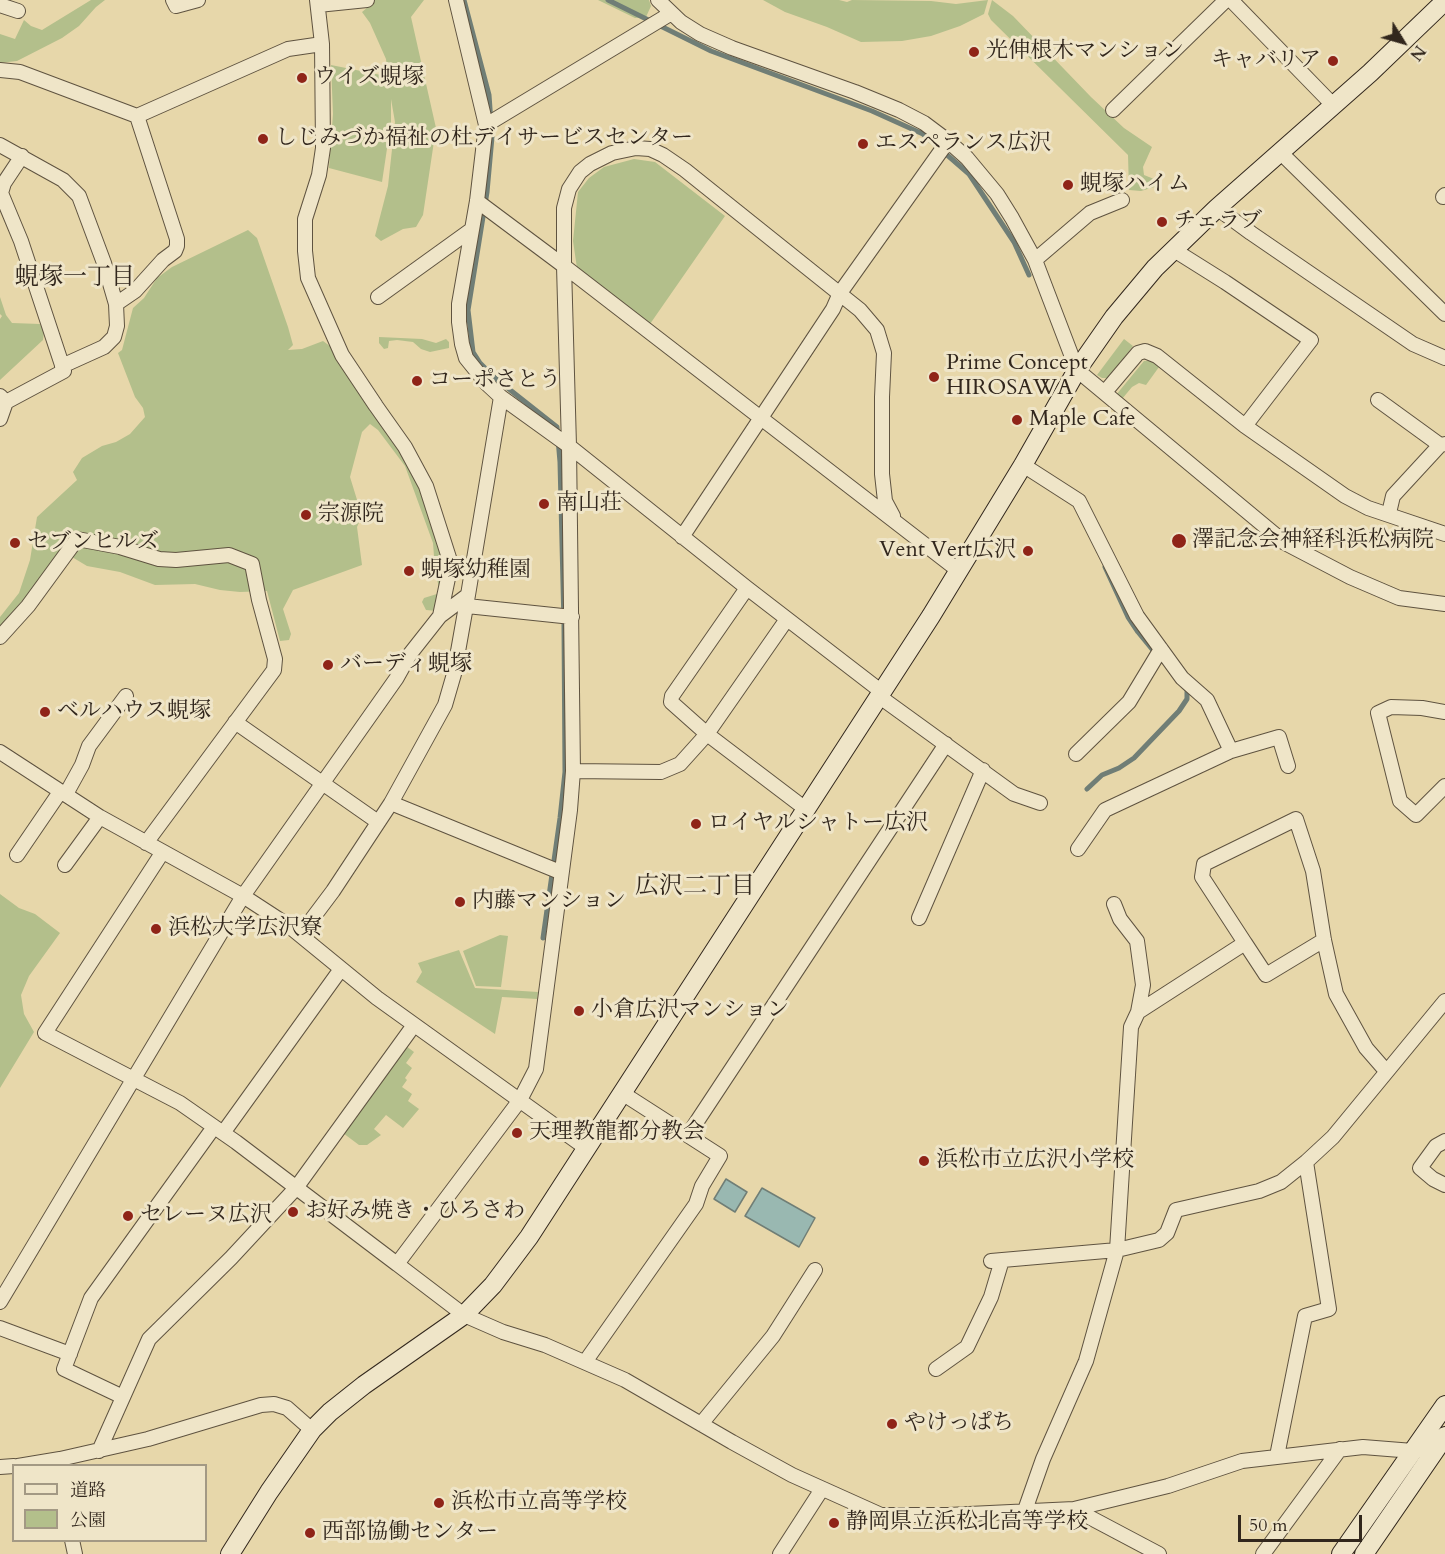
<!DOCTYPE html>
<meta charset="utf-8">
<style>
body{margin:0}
#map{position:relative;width:1445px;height:1554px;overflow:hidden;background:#e7d7aa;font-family:Cardo,"Noto Serif JP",serif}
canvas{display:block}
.legend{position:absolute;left:12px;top:1464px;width:195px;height:78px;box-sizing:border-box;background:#efe5c8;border:2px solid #a39984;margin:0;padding:8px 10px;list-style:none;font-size:18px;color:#32271d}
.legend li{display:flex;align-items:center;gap:12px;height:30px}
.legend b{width:30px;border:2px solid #a39984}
.north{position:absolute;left:1373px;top:12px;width:60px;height:60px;-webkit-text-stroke:4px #efe5c8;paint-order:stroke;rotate:127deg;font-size:16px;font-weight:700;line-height:24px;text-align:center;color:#32271d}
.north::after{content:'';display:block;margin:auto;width:21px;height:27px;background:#32271d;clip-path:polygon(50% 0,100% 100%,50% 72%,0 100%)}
.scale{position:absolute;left:1238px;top:1515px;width:124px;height:27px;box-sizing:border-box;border:3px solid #32271d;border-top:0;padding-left:8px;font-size:18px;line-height:21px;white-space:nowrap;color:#32271d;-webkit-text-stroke:4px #efe5c8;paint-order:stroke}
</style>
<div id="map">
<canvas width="1445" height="1554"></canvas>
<ul class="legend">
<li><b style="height:8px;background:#efe5c8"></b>道路</li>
<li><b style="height:16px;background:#b3bf8b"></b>公園</li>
</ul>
<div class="north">N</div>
<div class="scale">50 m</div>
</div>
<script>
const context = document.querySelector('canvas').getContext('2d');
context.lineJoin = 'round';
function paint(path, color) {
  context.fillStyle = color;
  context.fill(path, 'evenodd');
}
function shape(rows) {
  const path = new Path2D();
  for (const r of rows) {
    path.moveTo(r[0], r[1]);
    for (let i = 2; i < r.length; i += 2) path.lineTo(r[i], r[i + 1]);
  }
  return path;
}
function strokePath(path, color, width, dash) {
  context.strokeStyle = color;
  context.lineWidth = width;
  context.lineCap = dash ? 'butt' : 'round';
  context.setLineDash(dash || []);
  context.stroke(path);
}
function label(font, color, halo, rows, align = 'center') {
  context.font = font + ' Cardo,"Noto Serif JP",serif';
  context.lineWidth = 6;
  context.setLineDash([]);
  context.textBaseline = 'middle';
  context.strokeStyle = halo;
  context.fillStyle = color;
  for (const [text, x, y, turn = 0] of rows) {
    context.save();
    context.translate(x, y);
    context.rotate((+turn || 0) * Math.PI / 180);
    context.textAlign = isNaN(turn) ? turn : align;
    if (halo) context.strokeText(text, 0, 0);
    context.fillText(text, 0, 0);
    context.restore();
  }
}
paint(shape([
 [91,0,105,0,96,7,79,26,62,38,17,61,0,63,0,34,15,39,24,20,31,26,42,30],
 [371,0,424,0,411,17,436,128,423,215,416,227,403,229,381,241,375,236,388,186,395,122,391,99,391,122,382,182,329,168,333,114,331,65,386,76,389,86,386,59,370,23,362,12,368,7],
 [598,0,649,0,651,6,646,17,635,18],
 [763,0,839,0,847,2,852,0,931,1,956,4,988,0,984,14,960,26,931,36,902,41,861,42,827,27,785,12],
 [992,0,1013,16,1091,97,1124,128,1152,147,1143,167,1144,175,1159,181,1161,185,1141,191,1129,190,1128,155,991,20,988,14],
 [634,159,655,162,725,216,650,324,577,268,573,241,578,192,589,178,604,167],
 [248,230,257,238,288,327,293,345,288,350,302,349,323,341,334,349,409,464,420,488,446,564,437,611,426,610,422,602,424,598,440,593,435,569,433,543,405,466,378,430,370,424,362,432,350,477,362,516,357,527,362,565,293,590,283,609,291,634,289,640,280,641,267,591,240,592,220,590,195,584,155,585,120,572,87,566,67,554,61,554,41,577,29,598,0,632,0,617,19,593,30,560,37,517,77,480,73,472,82,458,102,446,116,442,130,434,145,417,143,408,135,397,118,353,122,350,133,308,144,298,157,278,172,267],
 [0,297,6,315,12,323,40,324,44,332,43,340,0,380,0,319,2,316,0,314],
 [379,337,422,339,436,343,446,339,449,342,449,348,430,352,421,349,413,342,397,340,389,341,388,348,384,349,379,343],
 [1124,339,1133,346,1109,378,1102,378,1097,375],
 [1144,361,1153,361,1159,367,1146,385,1139,383,1132,387,1122,399,1116,395],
 [0,894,19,908,35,914,60,933,29,976,21,995,24,1014,34,1032,0,1088],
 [500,935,508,936,501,987,476,986,463,951],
 [459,950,475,988,538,992,537,999,502,997,495,1034,416,982,422,972,418,963],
 [406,1046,414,1052,406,1063,412,1068,405,1078,407,1080,402,1087,412,1094,408,1101,419,1109,403,1128,386,1115,374,1129,381,1135,367,1145,359,1145,343,1133]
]), '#b3bf8b');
const water = shape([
 [726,1179,747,1192,735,1212,714,1199,726,1179],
 [762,1188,815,1218,799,1247,745,1216,762,1188]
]);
paint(water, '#99b8b1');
strokePath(water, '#707e76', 1.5);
strokePath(shape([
 [464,0,489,95,492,137,487,192,468,310,473,352,480,363,495,378,557,427,560,462,564,624,565,772,560,818,543,938],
 [608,0,711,51,872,111,923,134,969,174,1014,242,1029,275],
 [1105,567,1128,617,1138,632,1156,654],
 [1087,789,1102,775,1119,768,1134,758,1179,711,1187,699,1187,690,1183,686]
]), '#707e76', 5);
const street = shape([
 [173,0,176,6,198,0],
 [317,0,322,44],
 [456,0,486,125,477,201,459,304,459,322,462,344,466,358,487,384,501,397,569,446,573,771,570,810,536,1069,520,1100,397,1264,464,1315,503,1332,545,1345,625,1380,732,1442,792,1475,881,1515,948,1515,1074,1509,1159,1554],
 [658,0,681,22,700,34,732,48,855,92,899,110,924,123,948,141,967,158,997,194,1012,218,1035,260,1077,370,1285,543,1350,577,1399,598,1445,604],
 [1231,0,1333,105],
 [0,5,18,11],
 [318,5,367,0],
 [0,70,20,72,137,116,177,239,177,246,175,251,163,260,135,291,116,304],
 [1113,110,1226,0],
 [486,125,670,14],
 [0,145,63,180,79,196,104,263,116,304,117,326,114,337,104,347,62,366],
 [1280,152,1445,314],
 [1443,197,1445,195],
 [477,201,564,266],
 [1217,208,1251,233,1413,344,1445,358],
 [1174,250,1225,282,1311,340,1245,426],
 [1035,260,1090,213,1122,200],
 [564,266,564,208,569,189,580,172,590,164,612,153,636,148,650,149,663,155,685,170,860,310,877,330,884,353,882,397,882,474,885,501,893,516],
 [378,297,471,230],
 [1105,392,1138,353,1145,351,1157,356,1245,426,1345,496,1368,508,1445,534],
 [0,396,6,402,0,419],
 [1378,400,1440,445],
 [6,402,64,371,21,241,1,193,4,183,22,156],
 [1023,465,1079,501,1137,616,1182,678,1207,700,1231,751,1279,737,1288,766],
 [1389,513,1393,496,1440,445,1445,444],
 [682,537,833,309,840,293,948,141],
 [747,588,672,696,671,702,707,734,807,810],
 [467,606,572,617],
 [440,616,468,595,501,397],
 [0,637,28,606,77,539,120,547,159,559,176,560,229,555,252,564,259,600,275,659,274,670,146,843],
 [882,692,747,588,569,446,564,266,959,571],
 [880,697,1014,794,1040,803],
 [1445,712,1422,708,1391,707,1378,713,1400,801,1416,815,1445,786],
 [235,722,378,822],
 [0,752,100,817,243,896,289,926,377,998,586,1148],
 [1076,754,1129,702,1161,649],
 [573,771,661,772,680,764,707,734,787,619],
 [66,794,82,765,89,746,126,696],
 [391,803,445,705,454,674,468,595],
 [1078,849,1105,810,1231,751],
 [162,853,45,1033,180,1103,236,1142,397,1264],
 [17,855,60,792],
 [65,865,100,817],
 [1114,904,1120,919,1137,941,1143,985,1138,1012],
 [919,918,983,770],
 [300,935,333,891,391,803,560,872],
 [1245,943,1266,975,1324,940],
 [223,1133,341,969],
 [688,1135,946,744],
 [1445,1141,1436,1146,1420,1168,1433,1179,1445,1185],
 [991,1261,1117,1250,1159,1240,1167,1233,1176,1210,1259,1191,1281,1182,1306,1162,1333,1137,1445,1001],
 [0,1302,243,896,396,679,410,654,440,616,451,564,426,486,405,447,376,406,342,355,308,278,305,251,305,219,319,175,323,148,322,44,288,49,137,116],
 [0,1328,70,1354],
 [585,1362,696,1204,702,1186,720,1156,622,1093],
 [936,1369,967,1347,991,1297,1002,1260],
 [123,1397,64,1369,91,1298,214,1127],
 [701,1424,773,1336,815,1270],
 [99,1451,149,1339,231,1258,296,1188,414,1025],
 [1277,1456,1305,1316,1329,1309,1306,1162],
 [18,1466,60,1459,148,1439,261,1405,274,1404,287,1408,312,1430],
 [0,1467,14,1466],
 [1074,1509,1168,1486,1242,1461,1363,1447,1413,1451],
 [1024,1513,1043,1459,1086,1361,1117,1250,1131,1027,1138,1012,1245,943,1202,877,1204,864,1296,819,1313,871,1324,940,1336,994,1366,1048,1386,1071],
 [72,1540,75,1554],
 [780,1554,822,1489],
 [1263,1554,1340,1449]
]);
const secondary = shape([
 [230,1554,269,1492,312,1430,330,1412,364,1385,464,1315,493,1285,529,1237,931,616,1023,465,1077,370,1114,317,1155,268,1217,208,1370,73,1445,1],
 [1341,1554,1445,1405],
 [1364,1554,1445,1436]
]);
strokePath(street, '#5f5340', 16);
strokePath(secondary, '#32271d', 20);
strokePath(street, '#efe5c8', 14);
strokePath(secondary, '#efe5c8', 18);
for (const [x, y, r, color] of [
 [974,52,6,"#8f2418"],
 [1333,61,6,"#8f2418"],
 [302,78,6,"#8f2418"],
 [263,139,6,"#8f2418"],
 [863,144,6,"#8f2418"],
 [1068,185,6,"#8f2418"],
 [1162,222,6,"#8f2418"],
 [934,377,6,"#8f2418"],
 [417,381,6,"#8f2418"],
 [1017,420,6,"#8f2418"],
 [544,504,6,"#8f2418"],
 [306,515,6,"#8f2418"],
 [1179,541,8,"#8f2418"],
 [15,543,6,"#8f2418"],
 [1028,551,6,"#8f2418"],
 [409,571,6,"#8f2418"],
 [328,665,6,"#8f2418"],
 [45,712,6,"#8f2418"],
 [696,824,6,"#8f2418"],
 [460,902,6,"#8f2418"],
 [156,929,6,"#8f2418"],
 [579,1011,6,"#8f2418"],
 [517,1133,6,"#8f2418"],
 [924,1161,6,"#8f2418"],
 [293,1212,6,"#8f2418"],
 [128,1216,6,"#8f2418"],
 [892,1424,6,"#8f2418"],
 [439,1503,6,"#8f2418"],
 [834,1523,6,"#8f2418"],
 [310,1533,6,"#8f2418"]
]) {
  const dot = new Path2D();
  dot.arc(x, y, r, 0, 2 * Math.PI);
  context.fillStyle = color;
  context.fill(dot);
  strokePath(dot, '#efe5c8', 2);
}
label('22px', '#32271d', '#efe5c8', [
 ["光伸根木マンション",986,52],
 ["キャバリア",1321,61,"right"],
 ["ウイズ蜆塚",314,78],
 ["しじみづか福祉の杜デイサービスセンター",275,139],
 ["エスペランス広沢",875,144],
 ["蜆塚ハイム",1080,185],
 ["チェラブ",1174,222],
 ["Prime Concept",946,364],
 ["HIROSAWA",946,389],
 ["コーポさとう",429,381],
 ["Maple Cafe",1029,420],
 ["南山荘",556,504],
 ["宗源院",318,515],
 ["澤記念会神経科浜松病院",1192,541],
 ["セブンヒルズ",27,543],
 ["Vent Vert広沢",1016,551,"right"],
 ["蜆塚幼稚園",421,571],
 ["バーディ蜆塚",340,665],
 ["ベルハウス蜆塚",57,712],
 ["ロイヤルシャトー広沢",708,824],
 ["内藤マンション",472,902],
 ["浜松大学広沢寮",168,929],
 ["小倉広沢マンション",591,1011],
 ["天理教龍都分教会",529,1133],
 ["浜松市立広沢小学校",936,1161],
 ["お好み焼き・ひろさわ",305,1212],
 ["セレーヌ広沢",140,1216],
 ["やけっぱち",904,1424],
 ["浜松市立高等学校",451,1503],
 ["静岡県立浜松北高等学校",846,1523],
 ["西部協働センター",322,1533]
], 'left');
label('24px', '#32271d', '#efe5c8', [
 ["蜆塚一丁目",75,278],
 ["広沢二丁目",695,887]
]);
</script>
